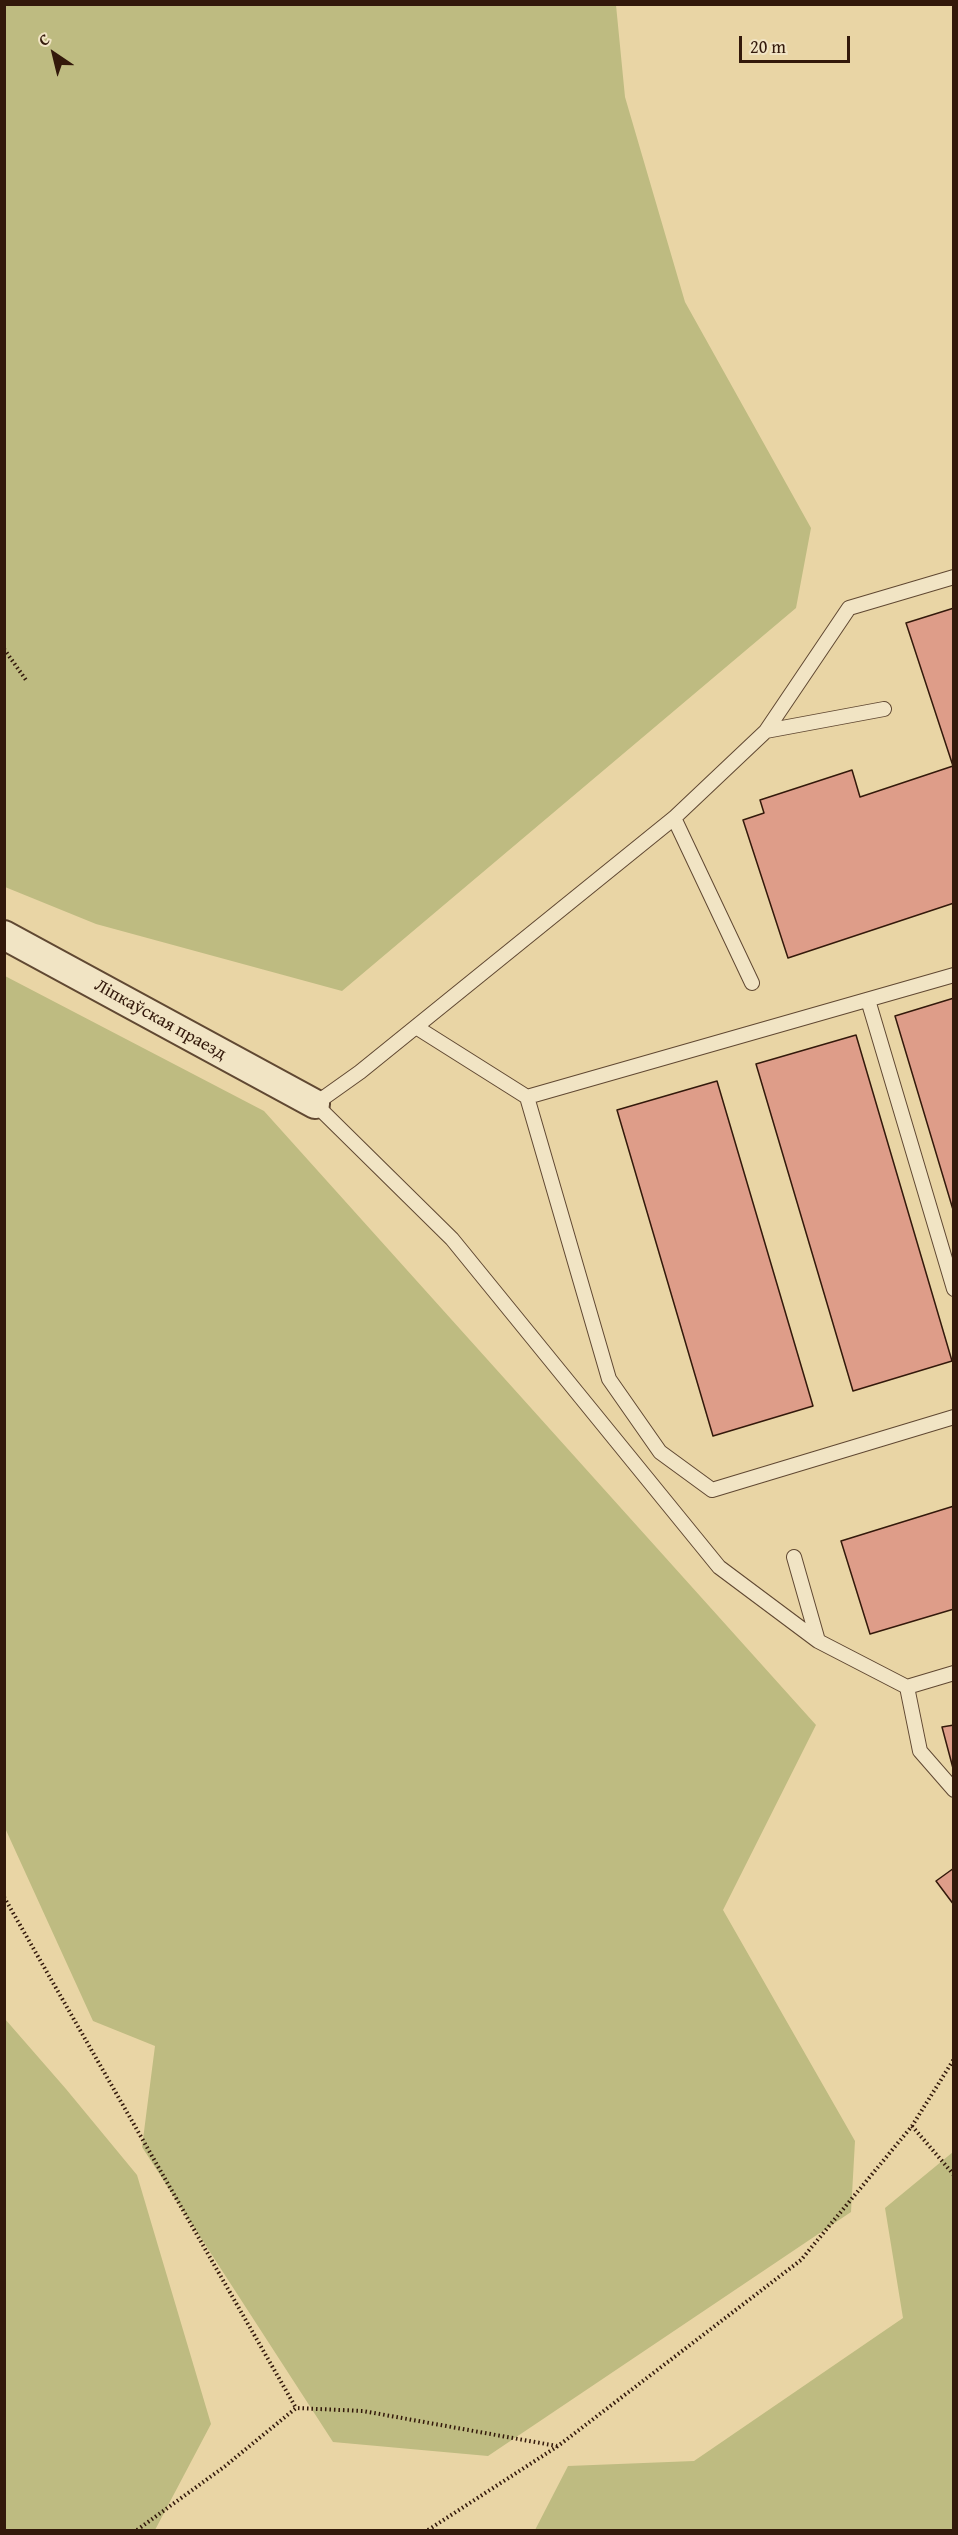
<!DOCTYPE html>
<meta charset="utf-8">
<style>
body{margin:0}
#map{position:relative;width:958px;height:2535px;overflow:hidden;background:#e9d5a5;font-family:"Gentium Book Plus",serif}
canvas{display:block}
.frame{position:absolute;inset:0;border:6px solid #33190b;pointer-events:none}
.north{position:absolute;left:24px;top:24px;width:60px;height:60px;-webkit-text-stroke:4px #f1e4c4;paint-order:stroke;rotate:325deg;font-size:16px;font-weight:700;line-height:24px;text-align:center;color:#33190b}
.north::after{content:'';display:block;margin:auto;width:21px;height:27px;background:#33190b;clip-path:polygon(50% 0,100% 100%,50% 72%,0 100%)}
.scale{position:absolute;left:739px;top:36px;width:111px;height:27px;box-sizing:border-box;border:3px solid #33190b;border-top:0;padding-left:8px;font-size:18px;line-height:21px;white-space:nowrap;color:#33190b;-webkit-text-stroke:4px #f1e4c4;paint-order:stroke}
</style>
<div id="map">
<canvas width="958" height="2535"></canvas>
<div class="frame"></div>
<div class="north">С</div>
<div class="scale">20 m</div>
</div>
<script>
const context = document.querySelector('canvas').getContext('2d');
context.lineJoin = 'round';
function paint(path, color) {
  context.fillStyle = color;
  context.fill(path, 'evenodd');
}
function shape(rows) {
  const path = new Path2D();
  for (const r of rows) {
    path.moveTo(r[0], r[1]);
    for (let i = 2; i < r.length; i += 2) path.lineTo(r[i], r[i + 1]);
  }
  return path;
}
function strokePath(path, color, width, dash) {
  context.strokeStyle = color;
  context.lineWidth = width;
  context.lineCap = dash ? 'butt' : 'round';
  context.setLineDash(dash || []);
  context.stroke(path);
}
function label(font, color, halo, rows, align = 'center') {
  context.font = font + ' "Gentium Book Plus",serif';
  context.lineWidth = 6;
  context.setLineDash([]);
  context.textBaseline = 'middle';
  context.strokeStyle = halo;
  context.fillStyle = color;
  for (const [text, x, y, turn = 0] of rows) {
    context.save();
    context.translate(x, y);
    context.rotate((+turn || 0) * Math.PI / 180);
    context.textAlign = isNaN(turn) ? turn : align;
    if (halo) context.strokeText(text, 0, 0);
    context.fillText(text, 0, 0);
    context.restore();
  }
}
paint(shape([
 [4,5,616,5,625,97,685,302,811,528,796,608,342,991,96,924,5,887],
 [5,976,264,1111,816,1725,723,1910,855,2141,851,2212,488,2456,333,2442,142,2147,155,2046,93,2021,5,1828],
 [5,2019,66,2089,137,2175,211,2424,155,2530,5,2530],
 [953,2152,953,2530,535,2530,568,2466,694,2461,903,2318,885,2208]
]), '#bebb81');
const building = shape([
 [954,608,954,903,788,958,743,820,764,813,760,800,852,770,860,797,953,766,906,623,954,608],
 [954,998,954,1213,895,1016,954,998],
 [856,1035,952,1361,853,1391,756,1064,856,1035],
 [717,1081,813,1406,713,1436,617,1110,717,1081],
 [954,1506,954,1609,870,1634,841,1541,954,1506],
 [954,1725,954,1772,942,1727,954,1725],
 [954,1868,954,1905,936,1881,954,1868]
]);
paint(building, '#de9d89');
strokePath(building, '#33190b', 1.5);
const service = shape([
 [884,709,766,731,674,818,360,1072,315,1104,452,1239,719,1567,818,1641,907,1687,954,1673],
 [766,731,849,608,954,577],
 [674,818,752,983],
 [868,1000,954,1289],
 [416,1027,527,1097,954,975],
 [527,1097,609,1379,660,1452,712,1490,954,1417],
 [794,1557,818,1641],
 [907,1687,920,1751,954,1790]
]);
const minor = shape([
 [4,935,315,1104]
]);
strokePath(service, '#604832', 16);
strokePath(minor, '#604832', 32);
strokePath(shape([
 [4,649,26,680],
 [4,1897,296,2408],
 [912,2126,954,2175],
 [137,2530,224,2467,296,2408,363,2411,557,2446],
 [428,2530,558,2446,801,2260,912,2126,954,2059]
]), '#33190b', 4, [1.5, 3]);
strokePath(service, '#f1e4c4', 14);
strokePath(minor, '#f1e4c4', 28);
label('18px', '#33190b', '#f1e4c4', [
 ["Ліпкаўская праезд",160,1020,29]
]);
</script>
